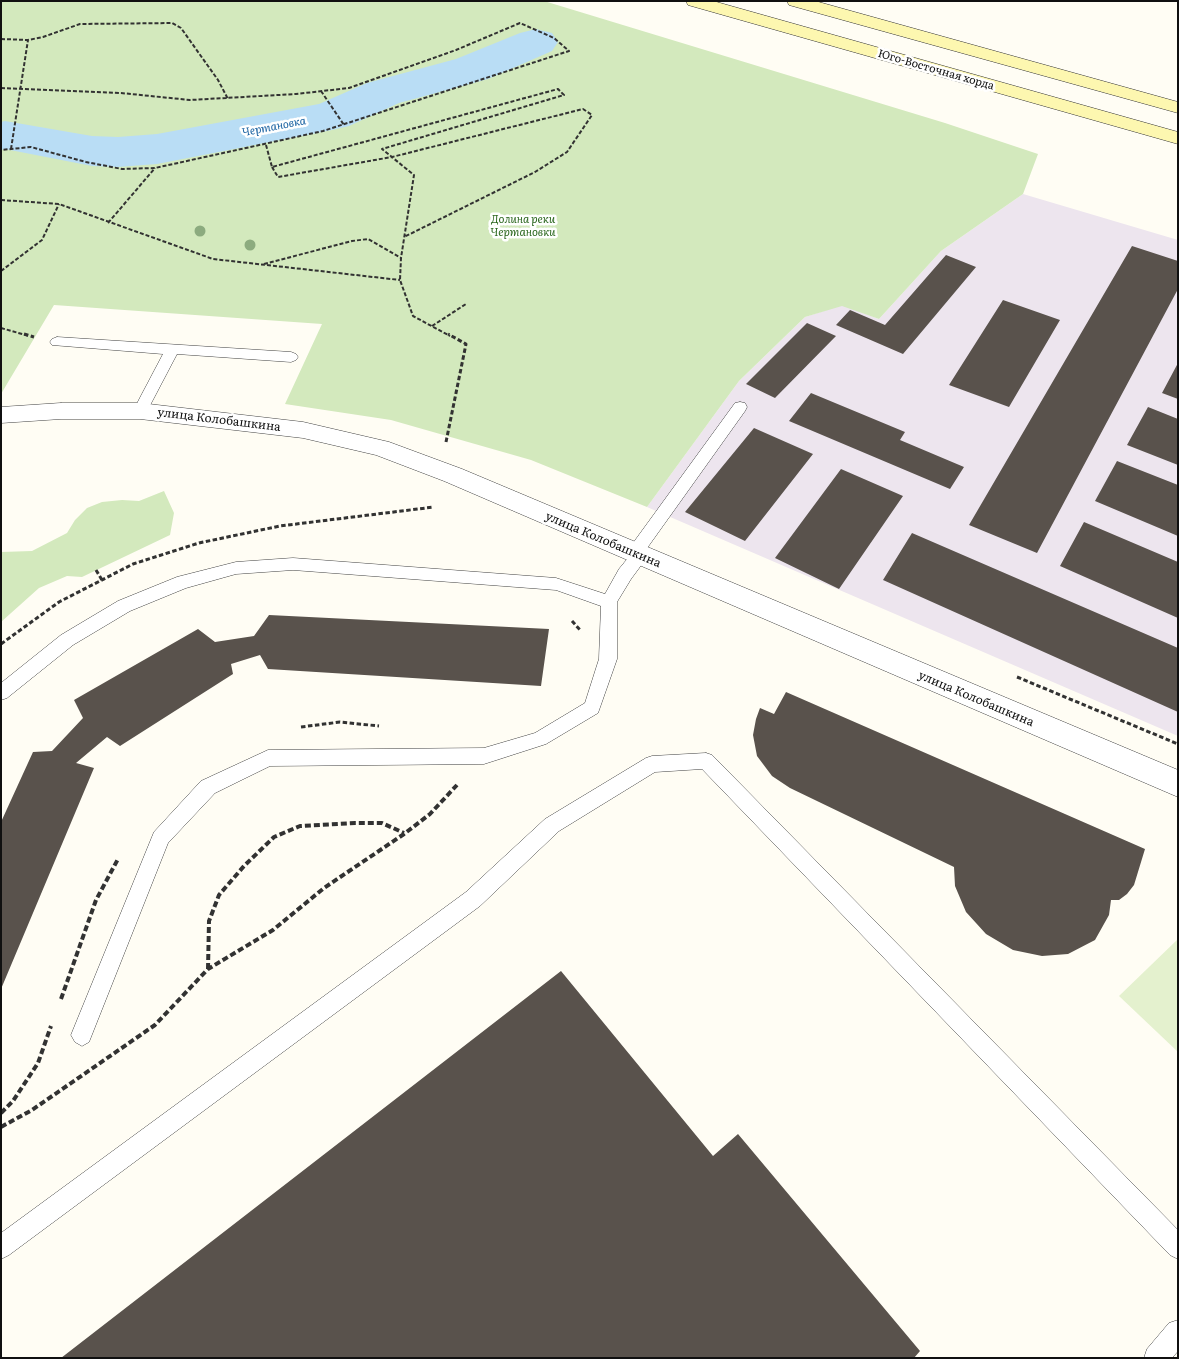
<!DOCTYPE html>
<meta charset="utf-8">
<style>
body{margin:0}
#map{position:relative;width:1179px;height:1359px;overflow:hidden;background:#fffdf4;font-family:Literata,serif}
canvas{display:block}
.frame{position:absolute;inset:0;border:2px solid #101010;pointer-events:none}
</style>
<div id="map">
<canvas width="1179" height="1359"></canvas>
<div class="frame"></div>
</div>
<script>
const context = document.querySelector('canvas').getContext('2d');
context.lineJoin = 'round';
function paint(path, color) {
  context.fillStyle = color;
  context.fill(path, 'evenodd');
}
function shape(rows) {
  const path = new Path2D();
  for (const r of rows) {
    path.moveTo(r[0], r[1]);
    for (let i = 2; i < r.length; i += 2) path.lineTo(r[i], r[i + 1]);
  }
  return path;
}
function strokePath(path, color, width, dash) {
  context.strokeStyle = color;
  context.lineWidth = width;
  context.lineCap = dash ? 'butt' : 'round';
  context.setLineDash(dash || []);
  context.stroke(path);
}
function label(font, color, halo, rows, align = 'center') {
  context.font = font + ' Literata,serif';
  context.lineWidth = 5;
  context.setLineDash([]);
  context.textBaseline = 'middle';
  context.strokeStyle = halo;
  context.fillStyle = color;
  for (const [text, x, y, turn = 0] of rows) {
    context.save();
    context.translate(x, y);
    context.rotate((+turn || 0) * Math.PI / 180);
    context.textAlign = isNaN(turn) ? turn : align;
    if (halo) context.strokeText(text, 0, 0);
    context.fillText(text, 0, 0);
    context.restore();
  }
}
paint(shape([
 [1023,194,1178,240,1178,736,647,507,739,381,805,317,842,305,879,319,941,251]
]), '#ede5ee');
paint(shape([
 [1,1,544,1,945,123,1038,154,1023,194,941,251,879,319,842,306,805,317,739,381,647,507,531,460,391,420,285,404,322,324,54,305,1,394],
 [164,491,174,513,170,535,82,577,67,576,39,588,1,622,1,552,32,551,67,533,75,520,87,508,102,502,122,500,139,501]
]), '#d3e9bd');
paint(shape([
 [1178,939,1178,1052,1119,996]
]), '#e4f1ce');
paint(shape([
 [536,29,552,33,558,42,552,51,488,79,399,103,349,126,332,130,157,164,118,167,92,166,5,149,1,150,1,122,5,121,92,136,118,137,157,134,319,104,367,83,456,59,520,33,536,29]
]), '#b9ddf5');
paint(shape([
 [1132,246,1178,261,1178,289,1037,553,969,525],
 [946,255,976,267,903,354,836,325,850,310,885,325],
 [1003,300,1060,320,1009,407,949,385],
 [807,323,836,336,775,398,746,384],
 [1178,363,1178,399,1162,393],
 [811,393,905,432,900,440,964,467,950,489,789,421],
 [1148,407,1178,419,1178,465,1127,445],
 [754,428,813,454,745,541,685,512],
 [1117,461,1178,485,1178,536,1095,501],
 [841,469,903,496,839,589,775,558],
 [1084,522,1178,562,1178,618,1060,566],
 [912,533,1178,648,1178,712,883,580],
 [269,615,549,629,541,686,268,669,260,655,231,664,233,674,120,746,107,737,76,763,94,768,1,989,1,822,33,752,52,751,83,718,74,700,198,629,215,642,254,636],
 [786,692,1145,849,1134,885,1127,894,1119,900,1111,900,1109,915,1095,940,1068,954,1042,956,1013,950,986,934,966,912,955,886,954,867,790,788,772,776,757,756,753,735,756,719,760,708,774,714],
 [561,971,713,1156,738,1134,920,1351,914,1358,61,1358]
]), '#59524c');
const service = shape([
 [57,337,291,352,296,354,298,357,296,360,291,362,177,354,145,415,140,416,135,415,133,411,163,354,52,345,50,342,52,339,57,337],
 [740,402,745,403,747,407,745,411,645,551,648,556,631,579,617,602,617,659,598,713,546,744,484,764,270,766,215,793,168,843,89,1042,82,1046,75,1042,71,1035,154,832,201,781,268,750,484,748,535,733,585,703,599,659,601,606,556,590,293,570,236,574,186,588,130,611,73,645,7,698,1,700,1,683,61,635,118,601,177,577,236,562,293,558,556,578,605,594,619,569,628,558,626,554,628,550,735,403,740,402],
 [706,753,712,755,1178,1230,1178,1259,1170,1255,702,769,655,772,559,831,480,906,9,1255,1,1259,1,1233,466,892,545,819,646,758,652,756,706,753],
 [1178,1320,1178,1351,1172,1358,1144,1358,1147,1349,1169,1323,1178,1320]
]);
const minor = shape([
 [61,403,140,403,303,422,389,442,462,469,1178,770,1178,797,444,481,376,455,303,438,140,419,61,419,1,423,1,407,61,403]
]);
const secondary = shape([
 [686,1,713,1,1178,132,1178,144,688,5,686,1],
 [787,1,815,1,1178,102,1178,113,789,5,787,1]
]);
strokePath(service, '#434343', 1);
strokePath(minor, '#434343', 1);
strokePath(secondary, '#323232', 1);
strokePath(shape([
 [1,39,28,40,43,37,80,24,172,23,181,28,218,80,228,99],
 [1,88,121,93,190,100,296,94,349,88,456,50,520,23,554,38,569,51,323,131,155,168,122,169,86,162,31,147,1,150],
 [321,91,344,125],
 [266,145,272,167,558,89,564,95,382,149,414,175,401,258,400,280,413,316,450,336],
 [11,149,28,40],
 [272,167,278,177,392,157,583,109,592,115,567,152,535,172,404,237],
 [1,200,59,204,213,259,400,280],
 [108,223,155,168],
 [264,264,352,241,368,239,401,258],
 [1,271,42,240,59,204],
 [432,326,466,304],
 [1,328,29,336]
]), '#323232', 2, [4, 2]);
strokePath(shape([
 [24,334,34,337],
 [446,442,466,344,448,334],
 [96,570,102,580],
 [572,621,580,630],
 [1,644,59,602,133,564,199,543,280,526,434,507],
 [1017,677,1178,744],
 [301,727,340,722,379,726]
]), '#323232', 3, [4.5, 2.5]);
strokePath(shape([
 [208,969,209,921,219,895,244,866,274,837,300,826,355,823,382,823,404,833],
 [61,999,96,900,118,859],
 [1,1113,13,1101,38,1063,51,1026],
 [1,1127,32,1110,155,1025,208,969,273,930,324,888,404,834,430,814,457,785]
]), '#323232', 4, [6, 3]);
paint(service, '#fff');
paint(minor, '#fff');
paint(secondary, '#fdf7b0');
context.fillStyle = '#8cab7f';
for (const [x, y] of [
 [200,231],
 [250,245]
]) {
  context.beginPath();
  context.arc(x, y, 5.5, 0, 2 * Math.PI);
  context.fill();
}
label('11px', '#101010', '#fff', [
 ["Юго-Восточная хорда",936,70,16]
]);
label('italic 11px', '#1a62a1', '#fff', [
 ["Чертановка",274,127,-11]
]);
label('italic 11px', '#2d6820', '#fff', [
 ["Долина реки",523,220],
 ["Чертановки",523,233]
]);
label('12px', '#101010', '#fff', [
 ["улица Колобашкина",219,420,7],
 ["улица Колобашкина",603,540,23],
 ["улица Колобашкина",976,699,23]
]);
</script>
